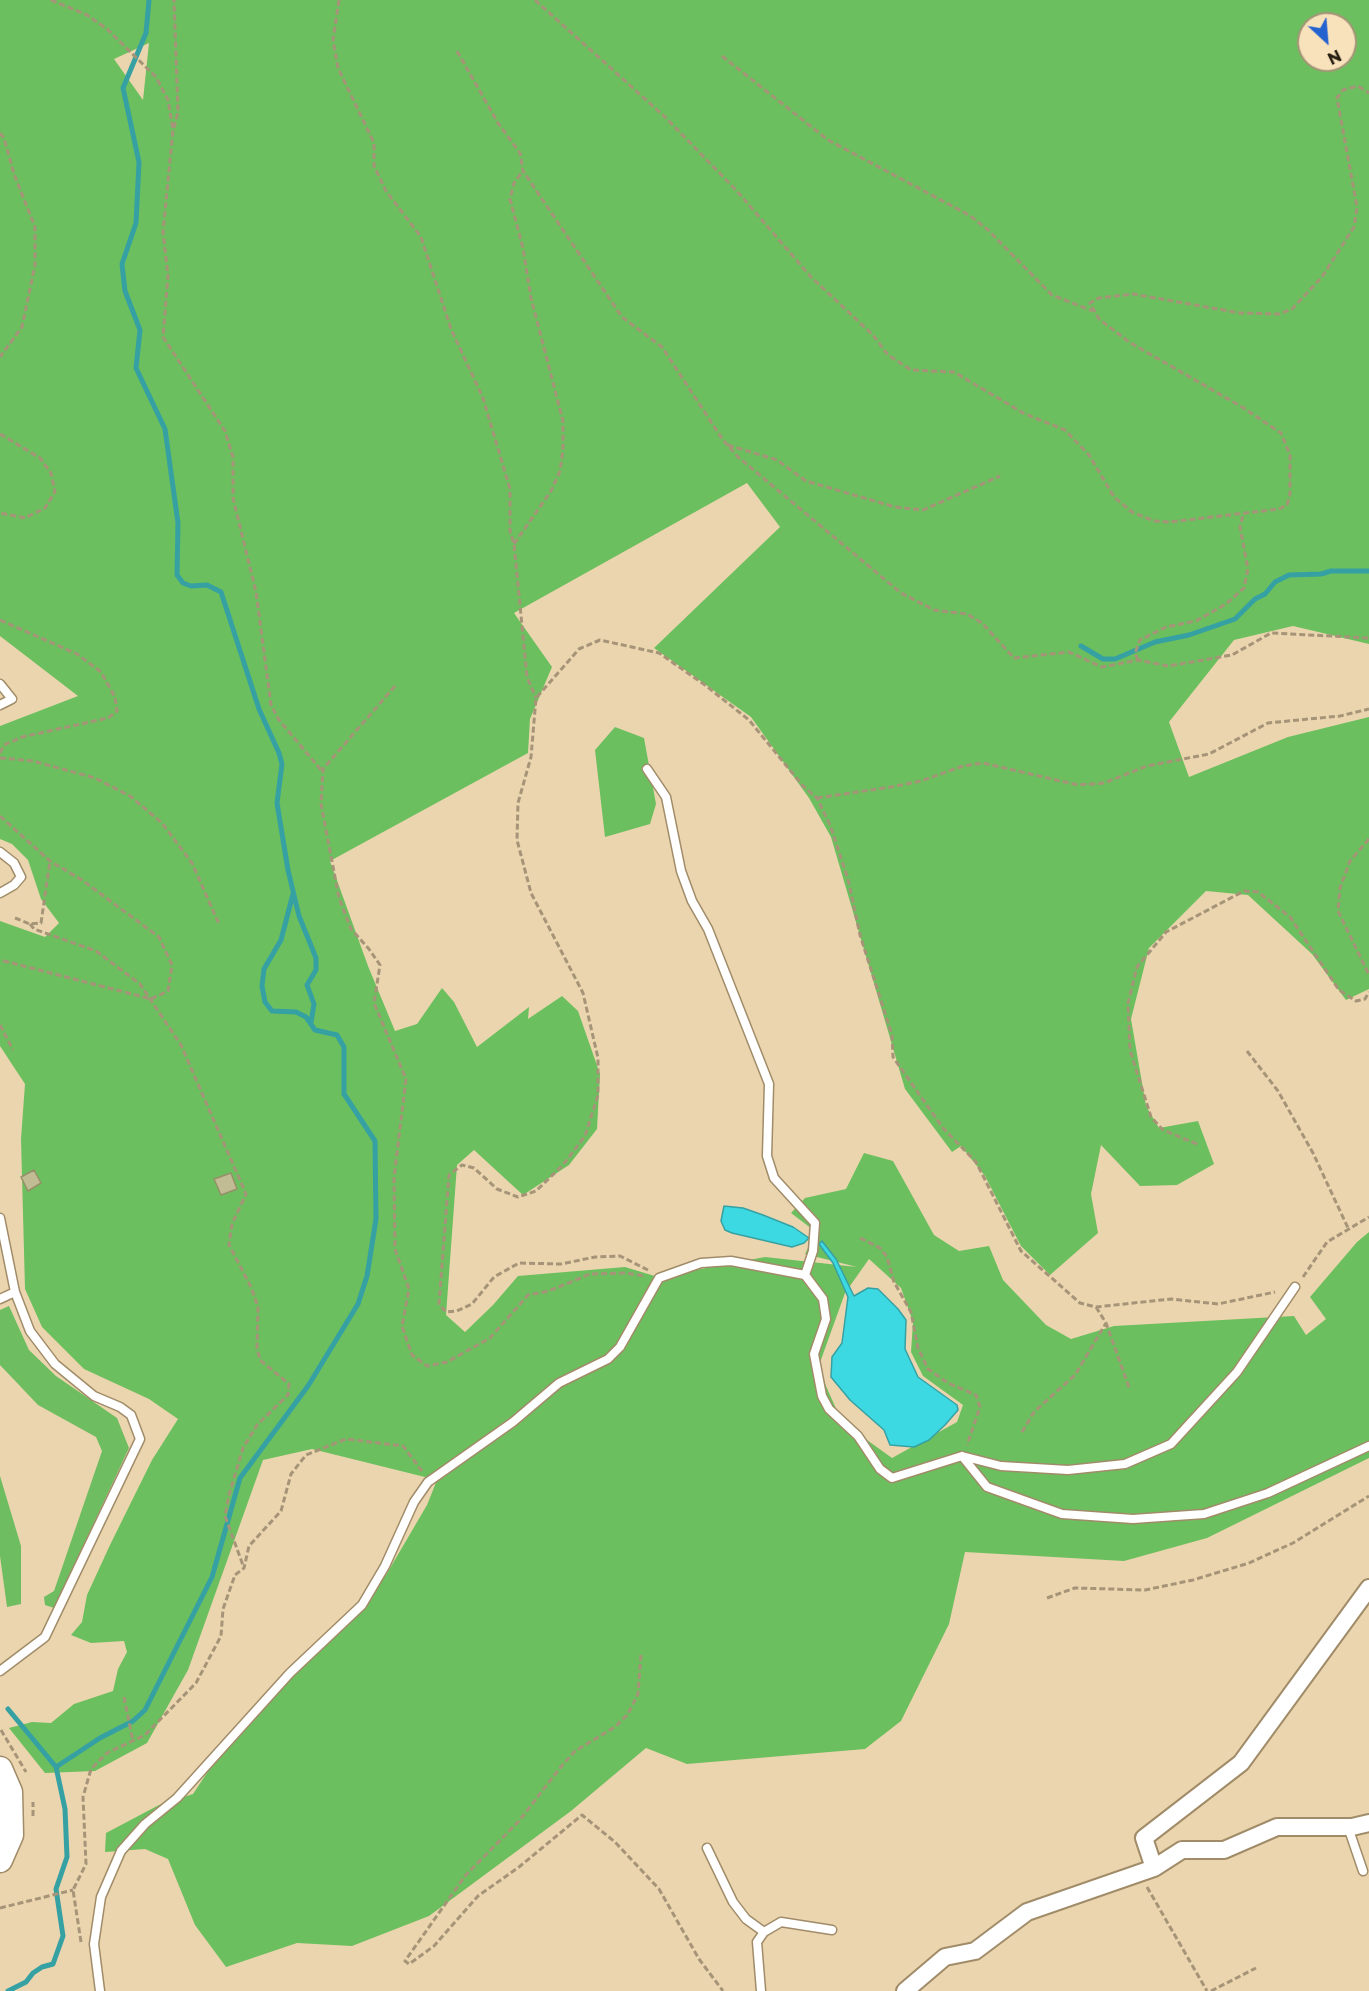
<!DOCTYPE html>
<style>
body{margin:0}
#map{position:relative;width:1369px;height:1991px;overflow:hidden;background:#ebd5af;font-family:Montserrat,sans-serif}
canvas{display:block}
.north{position:absolute;left:1297px;top:12px;width:60px;height:60px;box-sizing:border-box;background:#f8e2bc;border:2px solid #a49477;border-radius:50%;rotate:154deg;font-size:16px;font-weight:700;line-height:24px;text-align:center;color:#261e10}
.north::after{content:'';display:block;margin:auto;width:21px;height:27px;background:#2462cf;clip-path:polygon(50% 0,100% 100%,50% 72%,0 100%)}
</style>
<div id="map">
<canvas width="1369" height="1991"></canvas>
<div class="north">N</div>
</div>
<script>
const context = document.querySelector('canvas').getContext('2d');
context.lineJoin = 'round';
function paint(path, color) {
  context.fillStyle = color;
  context.fill(path, 'evenodd');
}
function shape(rows) {
  const path = new Path2D();
  for (const r of rows) {
    path.moveTo(r[0], r[1]);
    for (let i = 2; i < r.length; i += 2) path.lineTo(r[i], r[i + 1]);
  }
  return path;
}
function strokePath(path, color, width, dash) {
  context.strokeStyle = color;
  context.lineWidth = width;
  context.lineCap = dash ? 'butt' : 'round';
  context.setLineDash(dash || []);
  context.stroke(path);
}
paint(shape([
 [9,1306,29,1350,56,1376,117,1418,129,1448,54,1608,45,1605,44,1597,54,1591,102,1451,96,1437,38,1405,0,1365,0,1310],
 [0,1476,21,1546,21,1604,7,1607,0,1556]
]), '#6fbd61');
paint(shape([
 [0,0,1369,0,1369,644,1293,626,1234,640,1169,722,1189,777,1288,737,1369,717,1369,989,1346,1000,1312,954,1248,895,1206,891,1149,948,1131,1019,1146,1106,1159,1128,1198,1121,1214,1164,1177,1185,1140,1186,1101,1145,1091,1194,1098,1233,1050,1275,1021,1246,985,1176,961,1146,952,1152,905,1089,831,837,809,798,751,717,654,648,780,527,747,483,514,613,552,667,530,719,528,753,330,861,368,966,395,1031,417,1024,442,988,454,1002,477,1047,529,1007,528,1019,562,996,578,1011,600,1074,597,1129,569,1165,523,1195,474,1150,457,1165,446,1315,465,1332,493,1305,518,1276,625,1267,658,1277,765,1257,857,1267,805,1254,816,1232,791,1213,805,1198,846,1189,864,1153,893,1161,934,1235,959,1251,989,1246,1003,1280,1046,1325,1071,1339,1114,1326,1294,1316,1306,1335,1326,1319,1310,1297,1357,1242,1369,1232,1369,1458,1207,1538,1124,1561,965,1552,949,1624,901,1721,865,1749,687,1764,646,1748,571,1811,429,1916,352,1946,297,1943,226,1967,195,1925,168,1859,145,1849,105,1852,106,1833,159,1805,193,1794,246,1714,386,1575,427,1505,437,1480,312,1449,263,1460,188,1670,147,1743,95,1771,45,1773,9,1728,32,1722,51,1723,74,1704,113,1691,118,1669,127,1652,124,1641,91,1643,71,1635,82,1622,87,1595,110,1545,152,1460,178,1419,149,1399,84,1369,42,1327,25,1289,21,1139,25,1084,0,1046,0,921,45,937,59,923,41,899,28,860,12,844,0,839,0,726,78,696,0,636],
 [1309,24,1345,24,1345,60,1309,60],
 [149,43,143,100,114,59],
 [869,1259,901,1288,913,1322,911,1352,923,1376,963,1405,957,1422,892,1458,842,1422,818,1368,845,1293],
 [615,727,644,738,656,804,650,824,605,837,595,750]
]), '#6cbf5e');
const water = shape([
 [724,1206,743,1208,763,1215,793,1227,809,1238,804,1243,792,1247,732,1233,725,1230,721,1221,724,1206],
 [822,1241,836,1259,854,1296,868,1288,878,1289,898,1309,906,1320,905,1349,918,1377,957,1405,958,1410,945,1425,929,1440,914,1447,890,1445,884,1430,850,1400,831,1377,832,1357,842,1343,848,1297,833,1263,819,1244,822,1241]
]);
paint(water, '#3dd9e2');
strokePath(water, '#36a1a3', 1.5);
strokePath(shape([
 [149,0,146,33,123,88,139,162,136,223,122,264,125,291,140,330,136,368,165,429,178,523,177,575,183,583,191,586,207,585,221,592,259,709,279,753,282,764,277,803,288,870,299,916,316,958,316,970,307,985,314,1004,311,1022],
 [1081,646,1103,659,1115,659,1155,642,1189,635,1235,619,1255,599,1265,594,1275,582,1289,575,1321,574,1331,571,1369,571],
 [8,1709,56,1767],
 [8,1991,26,1982,33,1973,42,1967,53,1964,63,1936,56,1889,67,1857,65,1809,56,1767,100,1738,133,1721,145,1710,212,1577,240,1478,308,1386,358,1304,367,1276,376,1219,375,1141,344,1094,344,1047,337,1035,315,1030,306,1017,296,1012,272,1011,265,1002,262,986,264,969,281,940,293,894]
]), '#36a1a3', 5);
const building = shape([
 [34,1170,41,1183,28,1191,21,1177,34,1170],
 [231,1173,237,1189,221,1195,214,1179,231,1173]
]);
paint(building, '#c2bc94');
strokePath(building, '#969069', 1.5);
const lane = shape([
 [0,684,12,699,0,705],
 [647,769,666,797,681,871,692,901,708,929,769,1084,767,1156,774,1178,815,1223,813,1251,805,1275],
 [0,852,14,863,21,877,14,885,0,893],
 [0,1218,15,1292,30,1331,55,1364,94,1396,120,1407,131,1415,140,1439,45,1637,0,1671],
 [0,1299,15,1292],
 [962,1456,987,1487,1062,1514,1133,1519,1204,1514,1268,1493,1369,1446],
 [1348,1827,1363,1871],
 [707,1848,733,1902,746,1919,764,1932],
 [100,1991,94,1944,101,1897,121,1851,145,1824,177,1798,290,1673,362,1605,385,1566,414,1502,428,1482,513,1422,559,1383,608,1359,620,1347,659,1278,701,1263,731,1261,805,1275,823,1299,826,1319,814,1354,822,1396,829,1409,858,1436,880,1469,892,1478,962,1456,1001,1466,1068,1470,1125,1464,1171,1444,1237,1372,1295,1287],
 [761,1991,757,1942,764,1932,781,1922,832,1930]
]);
const street = shape([
 [1154,1868,1144,1838,1241,1763,1369,1588],
 [905,1991,945,1957,975,1951,1027,1912,1154,1868,1182,1850,1224,1850,1277,1827,1352,1827,1369,1823]
]);
const secondary = shape([
 [0,1769,10,1792,11,1835,0,1860]
]);
strokePath(lane, '#a18c69', 11);
strokePath(street, '#a18c69', 20);
strokePath(secondary, '#a18c69', 27);
strokePath(shape([
 [51,0,87,15,107,29,156,77,168,100,173,130,163,232,168,276,163,337,225,431,233,457,233,498,256,592,271,705,279,720,321,770],
 [339,0,333,40,338,68,374,143,374,166,386,191,421,237,451,329,483,398,510,489,510,531,514,544,527,677,536,698],
 [535,0,664,116,736,190,811,277,873,335,888,355,911,370,954,372,1025,414,1065,430,1089,455,1114,497,1132,512,1154,521,1170,522,1279,509,1287,505,1290,494,1290,455,1281,433,1242,407,1129,342,1099,319,1090,303,1099,298,1133,294,1240,313,1279,314,1292,309,1322,277,1354,227,1357,207,1337,98,1343,90,1358,86,1369,93],
 [457,51,498,123,520,153,523,171,622,317,662,347,723,440,738,457,901,593,934,610,967,614,982,623,1014,658,1069,652,1102,667,1138,660,1168,666,1232,655,1271,633,1369,638],
 [722,56,828,140,969,215,987,229,1052,295,1093,311],
 [174,128,178,112,174,0],
 [0,133,4,138,14,174,35,227,35,265,22,327,0,357],
 [0,434,40,458,51,473,55,492,45,508,25,518,0,513],
 [728,445,777,460,806,481,895,507,923,510,1000,476],
 [514,544,551,491,560,471,563,450,563,421,531,298,523,248,510,199,514,183,523,171],
 [0,620,77,654,101,672,115,697,117,711,108,718,22,737,4,745,0,753],
 [1138,660,1135,653,1140,640,1166,627,1196,621,1226,604,1244,588,1248,569,1240,527,1243,515],
 [395,686,323,769,321,804,339,898,351,929,369,949,380,965,374,1003,406,1079,394,1178,395,1249,409,1289,402,1326,412,1355,427,1366,447,1362,490,1338,528,1295,549,1291,590,1274,625,1273,645,1276],
 [0,758,33,761,95,778,130,796,162,823,192,863,219,924],
 [817,798,891,787,921,781,963,766,983,763,1078,785,1104,783,1147,766,1209,754,1268,723,1340,716,1369,709],
 [0,816,50,861,82,880,159,937,172,965,168,991,151,999,0,960],
 [1369,839,1350,861,1340,888,1338,911,1369,975],
 [15,918,30,924,41,923,50,861],
 [30,924,34,929,96,951,140,984,181,1045,246,1194,232,1224,229,1245,251,1287,258,1307,257,1348,260,1360,289,1384,288,1395,257,1425,243,1448,229,1495,225,1516,244,1568],
 [0,1025,13,1050],
 [1247,1051,1278,1091,1313,1153,1348,1228],
 [1197,1144,1163,1130,1151,1117,1130,1050,1128,1003,1137,967,1166,932,1244,891,1258,892,1290,917,1339,990,1356,1001,1365,999,1369,992],
 [860,1238,880,1248,887,1257,894,1282,911,1312,918,1348,928,1369,948,1383,976,1395,980,1407,967,1445],
 [648,1270,620,1256,595,1257,561,1264,519,1263,494,1277,472,1304,457,1311,446,1312,439,1304,449,1175,462,1165,474,1168,497,1189,518,1197,536,1191,563,1165,585,1136,598,1095,598,1058,583,993,531,893,517,840,518,803,531,757,536,698,579,649,600,640,659,653,705,685,749,720,803,786,817,798,830,825,848,879,860,935,892,1035,893,1057,943,1128,976,1162,1021,1251,1080,1303,1096,1307,1171,1299,1218,1304,1275,1292],
 [1303,1277,1327,1242,1369,1217],
 [1096,1307,1106,1323,1130,1390],
 [1022,1432,1034,1412,1075,1375,1106,1323],
 [1047,1598,1075,1588,1145,1590,1193,1580,1249,1563,1293,1543,1369,1496],
 [641,1655,638,1694,628,1714,615,1727,575,1751,560,1768,519,1821,465,1876,405,1961,409,1964,434,1946,478,1896,519,1867,582,1815,615,1842,659,1889,699,1959,723,1991],
 [124,1697,133,1741],
 [1,1730,26,1772],
 [33,1816,33,1802],
 [1147,1887,1207,1991],
 [0,1908,73,1890],
 [81,1942,73,1890,86,1864,83,1797,91,1769,107,1753,145,1735,196,1683,221,1636,223,1609,235,1575,244,1568,249,1546,281,1511,291,1474,306,1455,346,1439,403,1446,422,1471],
 [1211,1991,1256,1968]
]), '#a59477', 3, [6, 3]);
strokePath(lane, '#fff', 8);
strokePath(street, '#fff', 16);
strokePath(secondary, '#fff', 24);
</script>
